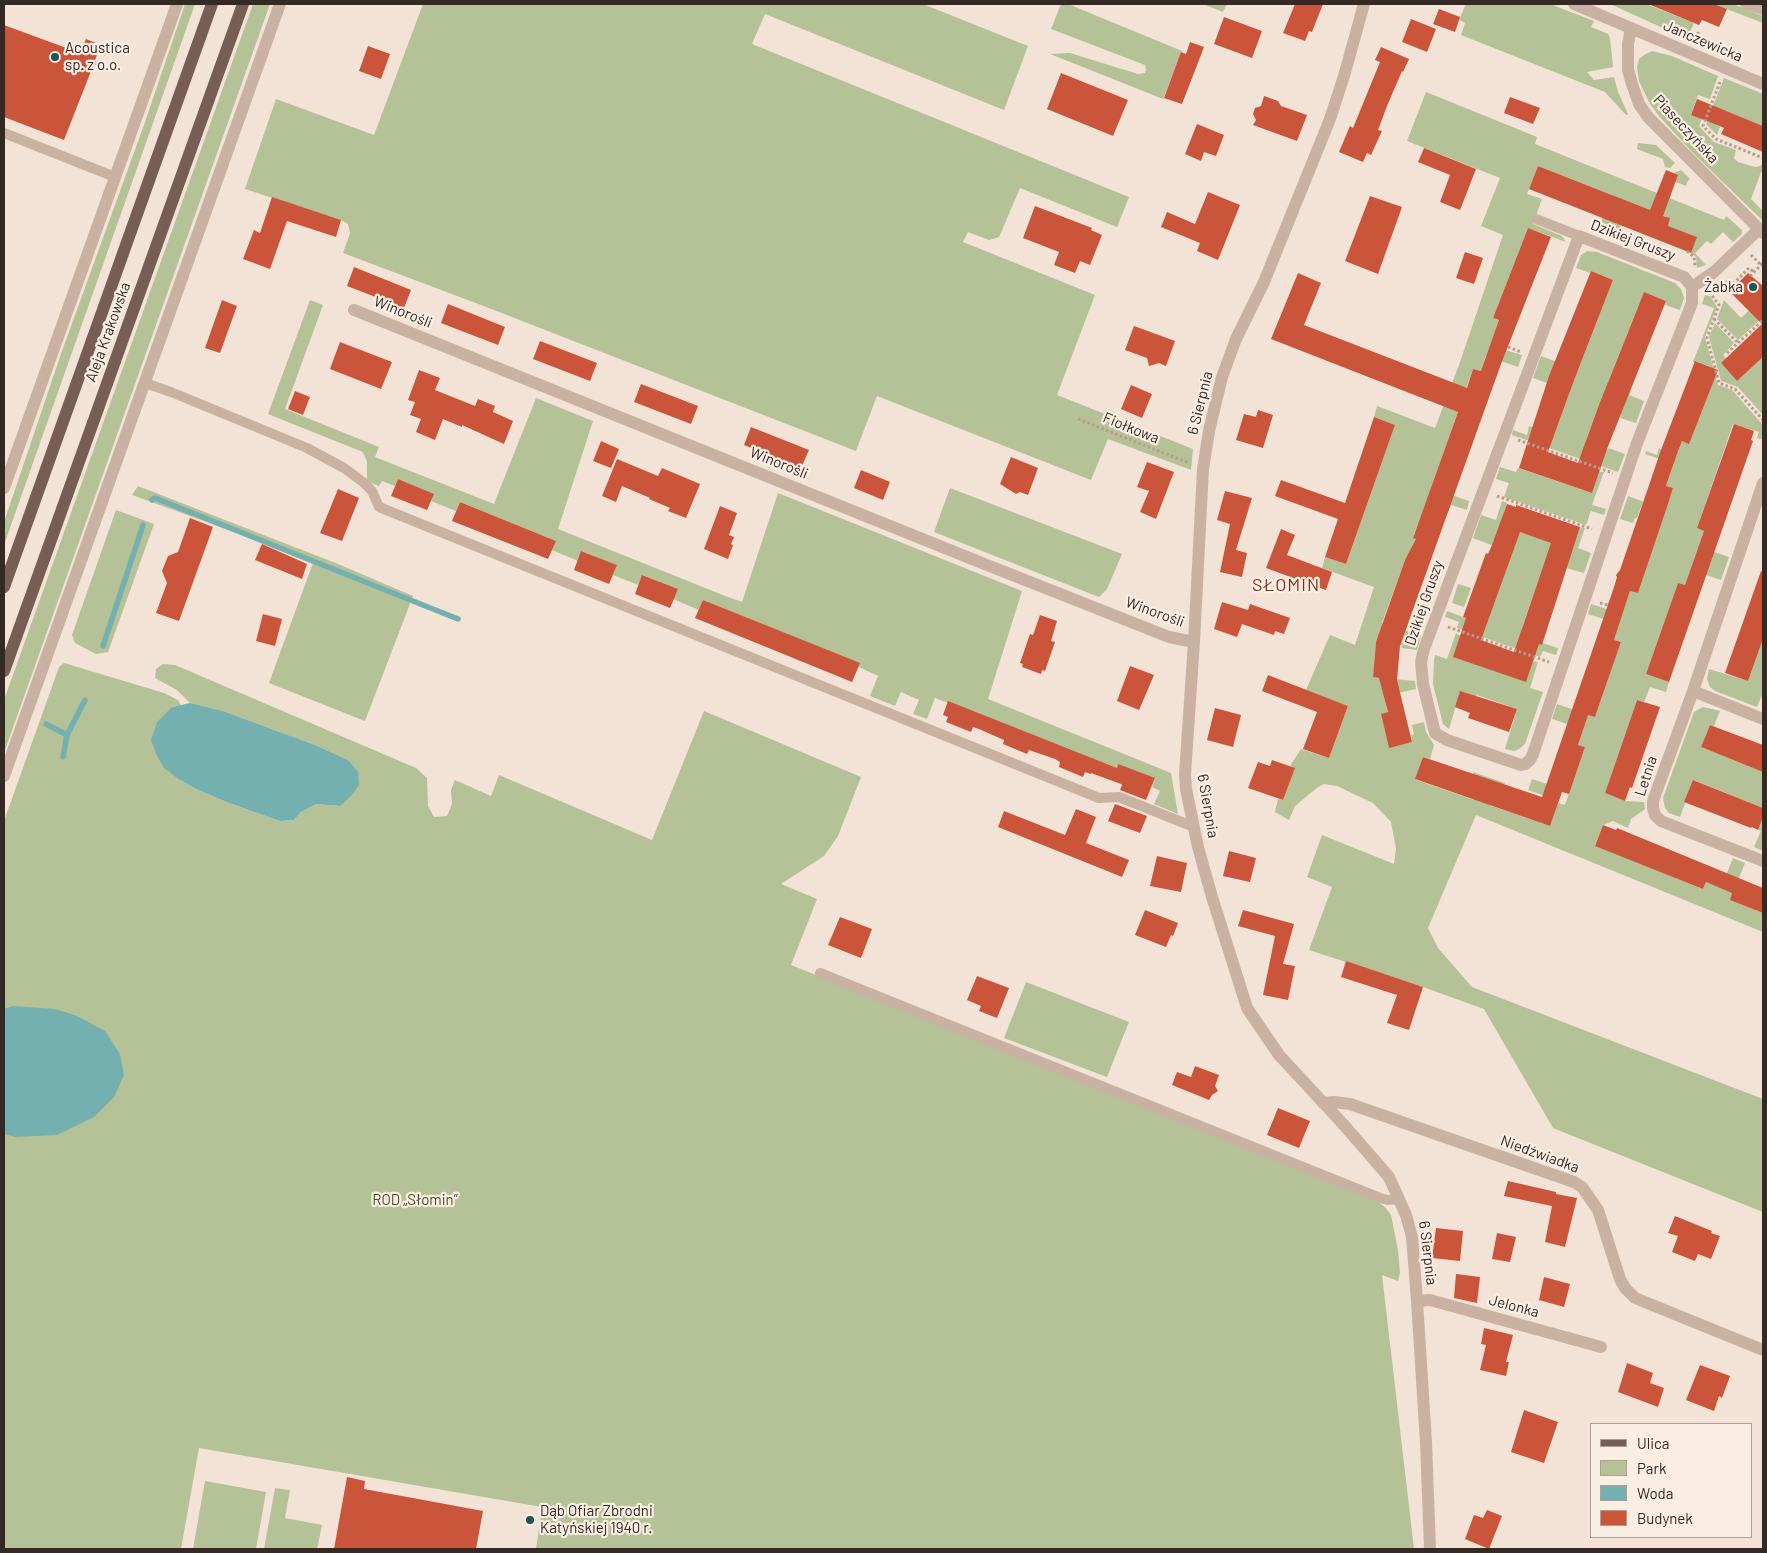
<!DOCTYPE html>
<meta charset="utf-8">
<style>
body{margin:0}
#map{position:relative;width:1767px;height:1553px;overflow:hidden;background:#f2e3d6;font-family:Barlow,sans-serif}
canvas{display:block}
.frame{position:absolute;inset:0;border:5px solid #342925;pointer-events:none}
.legend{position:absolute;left:1590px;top:1423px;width:162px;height:115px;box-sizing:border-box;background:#faeee3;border:1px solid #ab9f97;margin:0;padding:6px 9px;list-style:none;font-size:15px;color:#342925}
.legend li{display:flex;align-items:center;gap:10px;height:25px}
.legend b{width:25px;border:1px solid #ab9f97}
</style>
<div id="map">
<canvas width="1767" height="1553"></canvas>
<div class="frame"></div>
<ul class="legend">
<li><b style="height:6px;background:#775e55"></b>Ulica</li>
<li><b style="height:14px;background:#b5c196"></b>Park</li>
<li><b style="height:14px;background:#74b0af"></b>Woda</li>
<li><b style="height:14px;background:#cb553b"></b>Budynek</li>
</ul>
</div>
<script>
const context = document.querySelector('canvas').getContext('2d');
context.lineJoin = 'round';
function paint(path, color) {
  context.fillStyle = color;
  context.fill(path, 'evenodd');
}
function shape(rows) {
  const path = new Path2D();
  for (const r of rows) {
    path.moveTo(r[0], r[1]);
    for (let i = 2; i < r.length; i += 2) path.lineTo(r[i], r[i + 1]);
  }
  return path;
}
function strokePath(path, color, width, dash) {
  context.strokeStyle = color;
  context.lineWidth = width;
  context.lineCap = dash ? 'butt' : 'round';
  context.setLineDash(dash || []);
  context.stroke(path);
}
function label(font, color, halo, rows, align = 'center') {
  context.font = font + ' Barlow,sans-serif';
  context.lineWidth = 4.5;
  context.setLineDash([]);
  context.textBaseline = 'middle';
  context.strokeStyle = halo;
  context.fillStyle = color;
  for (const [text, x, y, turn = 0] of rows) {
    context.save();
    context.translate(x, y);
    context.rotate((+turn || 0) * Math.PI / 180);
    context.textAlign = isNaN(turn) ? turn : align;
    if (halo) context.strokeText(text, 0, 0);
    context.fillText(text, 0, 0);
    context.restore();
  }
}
paint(shape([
 [185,4,195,4,4,545,4,522,62,351,144,125],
 [253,4,270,4,4,753,4,700],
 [423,4,923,4,1028,46,1004,110,765,14,752,44,1129,197,1117,227,1020,188,999,237,989,240,968,232,963,242,1095,295,1057,395,1193,449,1191,470,1108,439,1091,480,877,396,856,451,481,305,343,253,350,233,348,224,341,220,245,189,276,99,374,135],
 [1061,4,1068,4,1182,51,1163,99,1050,54,1070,53,1138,74,1145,73,1146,70,1145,65,1051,29],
 [1203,4,1227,4,1223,12],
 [1466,4,1550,4,1594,21,1591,27,1608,34,1610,38,1613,67,1587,72,1594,80,1614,77,1618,92,1628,114,1626,115,1605,92,1461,35,1465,23,1459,20],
 [1610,4,1646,4,1694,23,1687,39],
 [1714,4,1733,4,1763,16,1763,23],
 [1652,51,1672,56,1718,76,1710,99,1698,95,1691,114,1702,119,1699,126,1714,142,1736,150,1734,158,1738,162,1755,167,1760,166,1763,163,1763,172,1761,172,1751,199,1763,211,1763,221,1692,152,1659,116,1650,104,1639,81,1637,67,1639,59,1644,55],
 [1724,78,1763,94,1763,126,1726,111,1717,135,1706,124],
 [1426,92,1537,137,1535,144,1724,220,1726,216,1742,230,1742,234,1733,242,1723,232,1711,244,1707,241,1695,253,1706,265,1697,268,1696,257,1691,253,1689,234,1667,226,1670,218,1630,203,1619,230,1601,222,1612,195,1538,166,1527,194,1542,199,1533,224,1562,236,1566,242,1528,228,1493,318,1500,321,1491,346,1522,355,1518,367,1486,356,1481,371,1473,369,1431,488,1469,501,1467,510,1451,505,1448,513,1425,505,1413,537,1420,540,1405,560,1382,623,1421,636,1417,650,1402,648,1402,645,1376,642,1373,677,1415,681,1416,689,1384,696,1388,712,1381,714,1389,747,1412,742,1411,735,1414,734,1412,725,1424,722,1426,732,1434,745,1430,759,1423,757,1416,780,1474,800,1473,772,1505,783,1489,805,1550,826,1558,803,1565,805,1585,747,1578,745,1583,729,1552,719,1557,704,1595,717,1621,642,1614,640,1619,624,1588,614,1591,604,1622,614,1630,591,1638,593,1673,488,1666,486,1674,464,1645,454,1646,451,1657,455,1659,448,1661,450,1676,456,1682,441,1689,443,1712,385,1705,383,1711,367,1696,361,1695,363,1693,362,1714,308,1702,304,1705,295,1710,296,1717,307,1705,337,1718,385,1732,390,1763,425,1763,438,1761,439,1757,438,1759,432,1733,424,1697,528,1704,531,1699,547,1729,557,1721,580,1691,570,1685,585,1678,583,1646,674,1669,682,1666,692,1650,687,1644,702,1637,700,1605,793,1625,801,1644,802,1645,809,1631,819,1628,828,1613,821,1603,825,1595,845,1703,889,1706,882,1721,888,1733,858,1745,863,1730,900,1763,913,1763,932,1476,815,1428,928,1438,948,1472,987,1763,1099,1763,1212,1553,1128,1484,1009,1423,987,1309,950,1332,887,1307,877,1322,835,1394,864,1396,849,1391,822,1373,803,1337,786,1324,784,1318,787,1295,806,1289,820,1275,812,1278,799,1283,800,1294,768,1290,766,1301,749,1329,758,1348,706,1306,690,1330,635,1355,645,1374,587,1322,568,1325,557,1346,564,1395,425,1374,417,1377,406,1435,428,1459,365,1503,235,1481,226,1500,178,1407,141],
 [1638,143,1656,145,1675,163,1670,168,1665,167,1663,159,1637,149],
 [1681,170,1690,179,1687,182,1686,186,1663,177,1664,174,1669,175],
 [1587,251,1597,252,1675,283,1681,289,1684,298,1680,310,1665,305,1666,301,1644,292,1608,382,1631,391,1629,395,1644,401,1636,423,1620,418,1621,415,1598,407,1586,440,1608,449,1609,448,1625,454,1618,472,1512,435,1513,430,1527,435,1529,426,1554,435,1570,391,1533,378,1541,356,1578,370,1613,280,1591,271,1590,273,1576,268,1581,255],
 [1763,297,1763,317,1738,340,1717,319,1724,300,1741,318],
 [310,300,323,305,285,409,379,447,375,457,494,504,536,398,593,421,558,529,725,596,742,602,778,493,1022,591,988,699,1171,773,1178,814,1154,804,1160,791,1152,787,1155,779,1118,765,1117,768,935,698,927,719,913,714,919,700,901,692,895,706,870,696,878,676,799,639,703,600,699,610,673,599,677,589,643,575,638,585,613,575,616,565,582,551,578,561,552,550,556,541,460,502,456,511,431,501,433,494,398,479,395,486,382,481,379,486,367,481,367,462,363,452,268,414],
 [1715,323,1734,343,1723,355,1726,358,1721,363,1737,381,1763,357,1763,415,1738,387,1721,381,1709,337],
 [1500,467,1516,472,1518,468,1592,493,1599,472,1604,472,1592,505,1606,509,1604,515,1591,511,1586,525,1504,497,1509,483,1496,479],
 [138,486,338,564,413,596,365,721,269,683,313,563,259,541,132,495],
 [950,488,1122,554,1107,589,1099,597,934,532],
 [1628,496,1642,501,1643,502,1637,518,1635,518,1633,523,1620,519],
 [1502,501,1507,503,1500,525,1572,549,1580,527,1585,528,1578,548,1591,553,1584,573,1566,568,1565,571,1544,564,1522,627,1542,643,1558,648,1556,655,1543,651,1540,657,1457,628,1459,622,1445,617,1447,611,1479,623,1512,553,1473,538,1481,515,1496,520],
 [116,510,154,524,108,652,96,654,75,643,72,635],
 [1458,584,1471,588,1464,607,1452,603],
 [1456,633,1526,681,1533,661,1538,662,1530,688,1543,692,1525,744,1519,749,1514,751,1505,749,1517,709,1477,695,1476,697,1460,692,1449,729,1443,724,1433,684,1434,661,1435,655,1447,659],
 [1763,639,1763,693,1757,707,1715,691,1710,687,1707,679,1709,669,1748,681],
 [64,663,164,693,178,700,181,705,172,707,180,780,196,789,229,803,280,821,294,820,301,812,316,804,340,806,348,760,315,745,223,711,190,703,177,690,155,678,156,669,163,664,175,665,416,768,427,778,428,806,434,817,447,816,452,804,451,790,455,780,491,796,499,775,652,840,704,711,861,777,838,836,824,856,781,884,817,899,791,965,1375,1200,1385,1207,1391,1215,1398,1250,1400,1273,1398,1281,1382,1275,1414,1549,536,1549,542,1507,199,1448,181,1549,4,1549,4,821,59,667],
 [1703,707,1720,711,1714,726,1710,725,1701,747,1763,772,1763,808,1694,780,1680,817,1669,813,1665,808,1663,798,1694,712],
 [1532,779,1547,784,1551,798,1528,790],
 [1763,817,1763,851,1754,847,1761,831,1758,830],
 [1026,982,1129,1022,1107,1077,1004,1038],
 [205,1481,266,1492,256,1549,193,1549],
 [275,1488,290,1490,285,1518,322,1525,317,1549,264,1549]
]), '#b5c196');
paint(shape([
 [190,703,223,711,315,745,348,760,358,772,359,785,351,796,340,806,316,804,301,812,294,820,280,821,229,803,196,789,180,780,164,768,157,756,151,740,157,722,172,707],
 [12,1006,55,1009,77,1016,105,1031,120,1054,124,1075,114,1097,94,1117,57,1135,15,1137,4,1134,4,1009]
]), '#74b0af');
strokePath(shape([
 [152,500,155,498,458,619],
 [103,646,143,525],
 [46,724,67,735,63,757],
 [67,735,85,700]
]), '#74b0af', 5.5);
paint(shape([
 [1295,4,1323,4,1312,32,1309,31,1305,41,1283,33],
 [1648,4,1714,4,1727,9,1719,27,1702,20,1699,25],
 [1439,9,1460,17,1455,32,1433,24],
 [1224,17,1262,31,1252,58,1214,44],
 [1411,19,1436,29,1427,52,1402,42],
 [4,25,80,53,86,39,101,45,95,60,97,64,93,66,64,140,4,117],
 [1190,42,1204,47,1182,104,1164,98,1181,52,1186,54],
 [368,46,390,54,381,79,359,71],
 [1381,47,1409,59,1403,72,1402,71,1387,106,1378,130,1382,131,1371,155,1367,153,1363,162,1339,152,1350,126,1353,128,1380,62,1375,60],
 [1061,73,1128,100,1113,136,1047,109],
 [1264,96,1278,101,1281,106,1307,115,1297,141,1253,125,1256,120,1253,114,1255,108,1261,106],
 [1510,97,1540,108,1533,124,1504,113],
 [1697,99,1763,126,1763,152,1721,134,1724,128,1720,126,1691,115],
 [1197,124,1224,135,1216,156,1204,152,1201,161,1185,154],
 [1424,148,1476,169,1460,210,1440,202,1450,175,1418,162],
 [1538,166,1650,210,1666,170,1678,175,1663,216,1670,218,1668,226,1697,237,1691,253,1529,189],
 [1208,192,1240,205,1218,260,1197,251,1200,243,1161,227,1167,212,1195,224],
 [1370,196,1402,207,1378,274,1345,261],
 [272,197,341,220,336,237,287,221,270,269,243,259,254,230,260,233],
 [1035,206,1092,228,1091,230,1102,235,1090,265,1080,261,1075,273,1054,265,1059,252,1023,238],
 [1528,228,1551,237,1501,364,1400,646,1397,680,1412,742,1389,748,1381,714,1388,712,1379,678,1373,677,1376,642,1405,560,1416,539,1413,538,1458,412,1271,339,1298,273,1321,283,1304,325,1467,388,1473,369,1481,371,1499,320,1493,318],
 [1465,252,1483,258,1474,284,1456,278],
 [354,267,411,290,404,308,347,286],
 [1591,271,1613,280,1573,383,1548,452,1578,463,1597,410,1644,292,1666,301,1607,449,1592,493,1519,468,1549,376],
 [1748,273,1763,286,1763,357,1737,381,1721,363,1762,324,1731,293,1738,286,1737,284],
 [222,300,237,306,220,353,205,348],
 [448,304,505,327,498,345,441,323],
 [1134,326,1175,341,1166,366,1159,363,1149,366,1147,358,1125,350],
 [540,341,597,363,590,381,533,359],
 [340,342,392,362,381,389,330,369],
 [1695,361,1718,370,1689,444,1682,441,1677,454,1666,486,1673,488,1668,504,1638,593,1630,591,1625,606,1614,640,1621,642,1595,717,1588,715,1578,745,1585,747,1569,794,1562,792,1550,826,1415,779,1423,757,1542,797,1614,587,1617,577,1616,575,1620,570,1661,450],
 [419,370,440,378,435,390,475,406,478,399,495,406,493,412,513,421,504,444,462,425,462,427,443,419,435,440,416,432,421,419,410,415,415,402,408,400],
 [641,384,698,406,691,424,634,402],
 [1131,385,1152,394,1142,418,1121,409],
 [295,391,310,397,303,415,288,409],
 [1258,410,1273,415,1263,448,1236,440,1244,414,1256,417],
 [1374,417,1395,425,1346,564,1325,557,1338,519,1275,496,1281,480,1345,503],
 [1734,424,1754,431,1751,440,1753,441,1669,682,1646,674,1678,583,1685,585,1695,557,1704,531,1697,528],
 [751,427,809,450,801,468,744,445],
 [601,441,619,449,611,468,593,461],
 [1011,457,1038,468,1028,495,1020,492,1016,494,1000,484],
 [617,459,658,476,662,468,700,484,686,518,668,511,670,508,649,499,650,498,622,486,616,502,602,496],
 [1147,462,1174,472,1156,519,1140,512,1149,491,1137,487],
 [861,470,890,482,883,500,854,488],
 [398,479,434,494,427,510,391,496],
 [338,489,359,498,342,541,320,533],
 [1225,491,1252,498,1236,550,1247,553,1242,577,1220,572,1230,524,1217,520],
 [460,502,556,541,548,559,452,521],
 [1507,504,1516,507,1516,505,1580,527,1542,645,1539,644,1526,682,1453,657,1466,618,1463,617,1486,553,1488,554,1492,545],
 [1520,532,1551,543,1514,652,1481,640],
 [720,506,737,513,729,535,734,537,731,544,733,545,728,559,704,549],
 [190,518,213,527,179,621,156,613,167,583,162,571,168,556,178,552],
 [1281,529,1295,535,1287,555,1332,572,1326,590,1266,568],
 [262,544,307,564,302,579,255,560],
 [581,551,617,565,609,584,574,570],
 [1761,571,1763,572,1763,639,1748,681,1725,673],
 [642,575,678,589,670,608,635,594],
 [703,600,860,663,852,682,695,618],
 [1222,602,1248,610,1250,604,1290,618,1284,634,1275,631,1274,635,1242,624,1237,637,1214,629],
 [263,614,282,619,275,646,256,641],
 [1040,615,1057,621,1051,641,1055,642,1045,671,1042,670,1041,674,1022,667,1023,664,1020,663,1030,634,1033,635],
 [1130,666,1154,675,1139,710,1117,701],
 [1268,675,1348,706,1329,758,1303,749,1317,712,1262,691],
 [1460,691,1517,709,1509,732,1468,718,1470,713,1455,707],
 [1637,700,1660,707,1632,788,1630,787,1625,801,1605,793],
 [948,701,1117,768,1118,764,1155,778,1146,800,1120,790,1122,785,1121,784,1091,773,1091,774,1085,772,1083,777,1059,767,1060,762,1055,759,1029,750,1027,754,1003,744,1004,740,979,729,973,727,971,732,946,722,948,717,943,715],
 [1215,708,1241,715,1233,747,1207,740],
 [1710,725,1763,745,1763,772,1701,747],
 [1272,760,1295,768,1283,800,1248,788,1258,762,1270,766],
 [1693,780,1763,808,1763,817,1758,830,1752,827,1751,828,1684,802],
 [1115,804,1147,816,1140,833,1108,821],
 [1076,809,1096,817,1086,843,1129,860,1122,877,998,827,1004,811,1065,835],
 [1603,825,1616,830,1617,828,1763,888,1763,913,1730,900,1732,893,1706,882,1703,889,1595,846],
 [1229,851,1256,858,1250,882,1223,876],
 [1157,856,1187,863,1181,892,1150,886],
 [1145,910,1178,923,1173,936,1171,935,1166,947,1135,935],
 [1243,910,1294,924,1283,964,1295,966,1288,1000,1263,995,1275,936,1238,926],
 [840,917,872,929,861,958,828,945],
 [1346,961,1423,987,1409,1030,1387,1023,1397,995,1341,977],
 [977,976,1009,988,997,1018,979,1011,981,1006,967,1000],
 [1195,1066,1219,1075,1215,1086,1218,1091,1212,1095,1209,1100,1172,1085,1177,1072,1191,1077],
 [1278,1108,1310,1121,1299,1148,1267,1135],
 [1508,1181,1556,1192,1556,1194,1577,1198,1565,1247,1545,1242,1552,1206,1504,1196],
 [1675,1216,1712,1231,1711,1233,1720,1236,1711,1259,1698,1254,1695,1261,1672,1252,1678,1236,1668,1233],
 [1436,1228,1463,1231,1460,1261,1432,1258],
 [1497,1233,1516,1237,1510,1262,1492,1259],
 [1456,1274,1480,1277,1477,1303,1454,1298],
 [1544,1277,1570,1284,1564,1307,1539,1300],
 [1484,1328,1513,1335,1506,1362,1509,1362,1506,1376,1480,1370,1486,1345,1481,1344],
 [1627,1363,1653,1373,1650,1383,1664,1388,1658,1407,1618,1392],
 [1700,1365,1730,1376,1722,1398,1719,1396,1714,1411,1686,1400],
 [1524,1410,1558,1422,1544,1463,1511,1452],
 [347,1477,365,1481,364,1489,483,1511,476,1549,334,1549],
 [1487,1510,1502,1516,1489,1549,1465,1539,1474,1515,1483,1518]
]), '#cb553b');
strokePath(shape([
 [1696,39,1699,30],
 [1720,82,1703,126,1716,139,1763,158],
 [1687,251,1694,257,1695,266],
 [1751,255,1761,265],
 [1750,276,1763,263],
 [1726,281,1731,286,1749,268,1754,272],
 [1711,292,1710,293,1719,305,1707,338,1719,383,1735,389,1763,420],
 [1714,319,1738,343],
 [1508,347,1521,352],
 [1727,353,1763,320],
 [1078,419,1189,463],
 [1518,440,1613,473],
 [1497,496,1592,529],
 [1600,603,1608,605],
 [1448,627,1549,662]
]), '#b69c8c', 3, [2.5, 2.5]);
strokePath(shape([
 [1745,4,1763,10],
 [4,133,115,177],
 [1536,219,1579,236],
 [145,383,171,392,307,448,344,468,363,482,372,491,379,507,1099,798,1119,797,1194,827],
 [820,973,1380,1198,1388,1200,1400,1199]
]), '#cab2a2', 10);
strokePath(shape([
 [1364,4,1344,76,1330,119,1264,282,1236,339,1222,377,1209,431,1203,469,1194,642,1185,774,1186,789,1198,847,1212,897,1247,1008,1279,1055,1343,1124,1389,1177,1406,1215,1412,1237,1417,1301,1426,1442,1430,1549],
 [1574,4,1763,84],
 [1631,28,1628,44,1628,70,1632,84,1639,104,1648,117,1763,233],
 [1579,236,1684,277,1692,287,1692,303,1637,443,1533,754,1530,760,1525,764,1521,765,1447,740,1435,733,1423,684,1421,662,1424,649,1434,622,1579,236],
 [1692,287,1714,272,1759,229],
 [354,310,987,565,1169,637,1194,642],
 [1763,483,1693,691,1653,801,1653,808,1655,815,1661,821,1763,861],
 [4,488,177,4],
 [1693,691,1763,719],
 [4,776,280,4],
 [1323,1103,1334,1102,1350,1104,1574,1182,1582,1187,1598,1210,1620,1279,1625,1288,1635,1298,1763,1350],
 [1417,1301,1430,1300,1601,1347]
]), '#cab2a2', 12);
strokePath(shape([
 [4,587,212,4],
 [4,671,243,4]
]), '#775e55', 12);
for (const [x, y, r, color] of [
 [55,57,5,"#195757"],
 [1753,287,5,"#195757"],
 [530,1520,5,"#195757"]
]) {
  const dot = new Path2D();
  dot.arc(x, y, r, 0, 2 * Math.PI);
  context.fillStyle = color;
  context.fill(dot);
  strokePath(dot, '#faeee3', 2);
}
label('15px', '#342925', '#faeee3', [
 ["Janczewicka",1703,41,23],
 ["Piaseczyńska",1686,129,47],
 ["Dzikiej Gruszy",1633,240,21],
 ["Winorośli",403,312,22],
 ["Aleja Krakowska",108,332,-70],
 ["6 Sierpnia",1200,403,-76],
 ["Fiołkowa",1131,428,22],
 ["Winorośli",779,463,22],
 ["Dzikiej Gruszy",1424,603,-71],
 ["Winorośli",1155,612,20],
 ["Letnia",1646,776,-72],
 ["6 Sierpnia",1208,806,80],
 ["Niedźwiadka",1540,1154,20],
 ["6 Sierpnia",1428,1253,83],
 ["Jelonka",1514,1306,15]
]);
label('15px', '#342925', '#faeee3', [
 ["Acoustica",65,48],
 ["sp. z o.o.",65,65],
 ["Żabka",1743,287,"right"],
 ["Dąb Ofiar Zbrodni",540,1511],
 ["Katyńskiej 1940 r.",540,1528]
], 'left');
label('15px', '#465328', '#faeee3', [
 ["ROD „Słomin”",415,1200]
]);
context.letterSpacing = '1px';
label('18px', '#862e1b', '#faeee3', [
 ["SŁOMIN",1286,585]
]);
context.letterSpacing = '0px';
</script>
